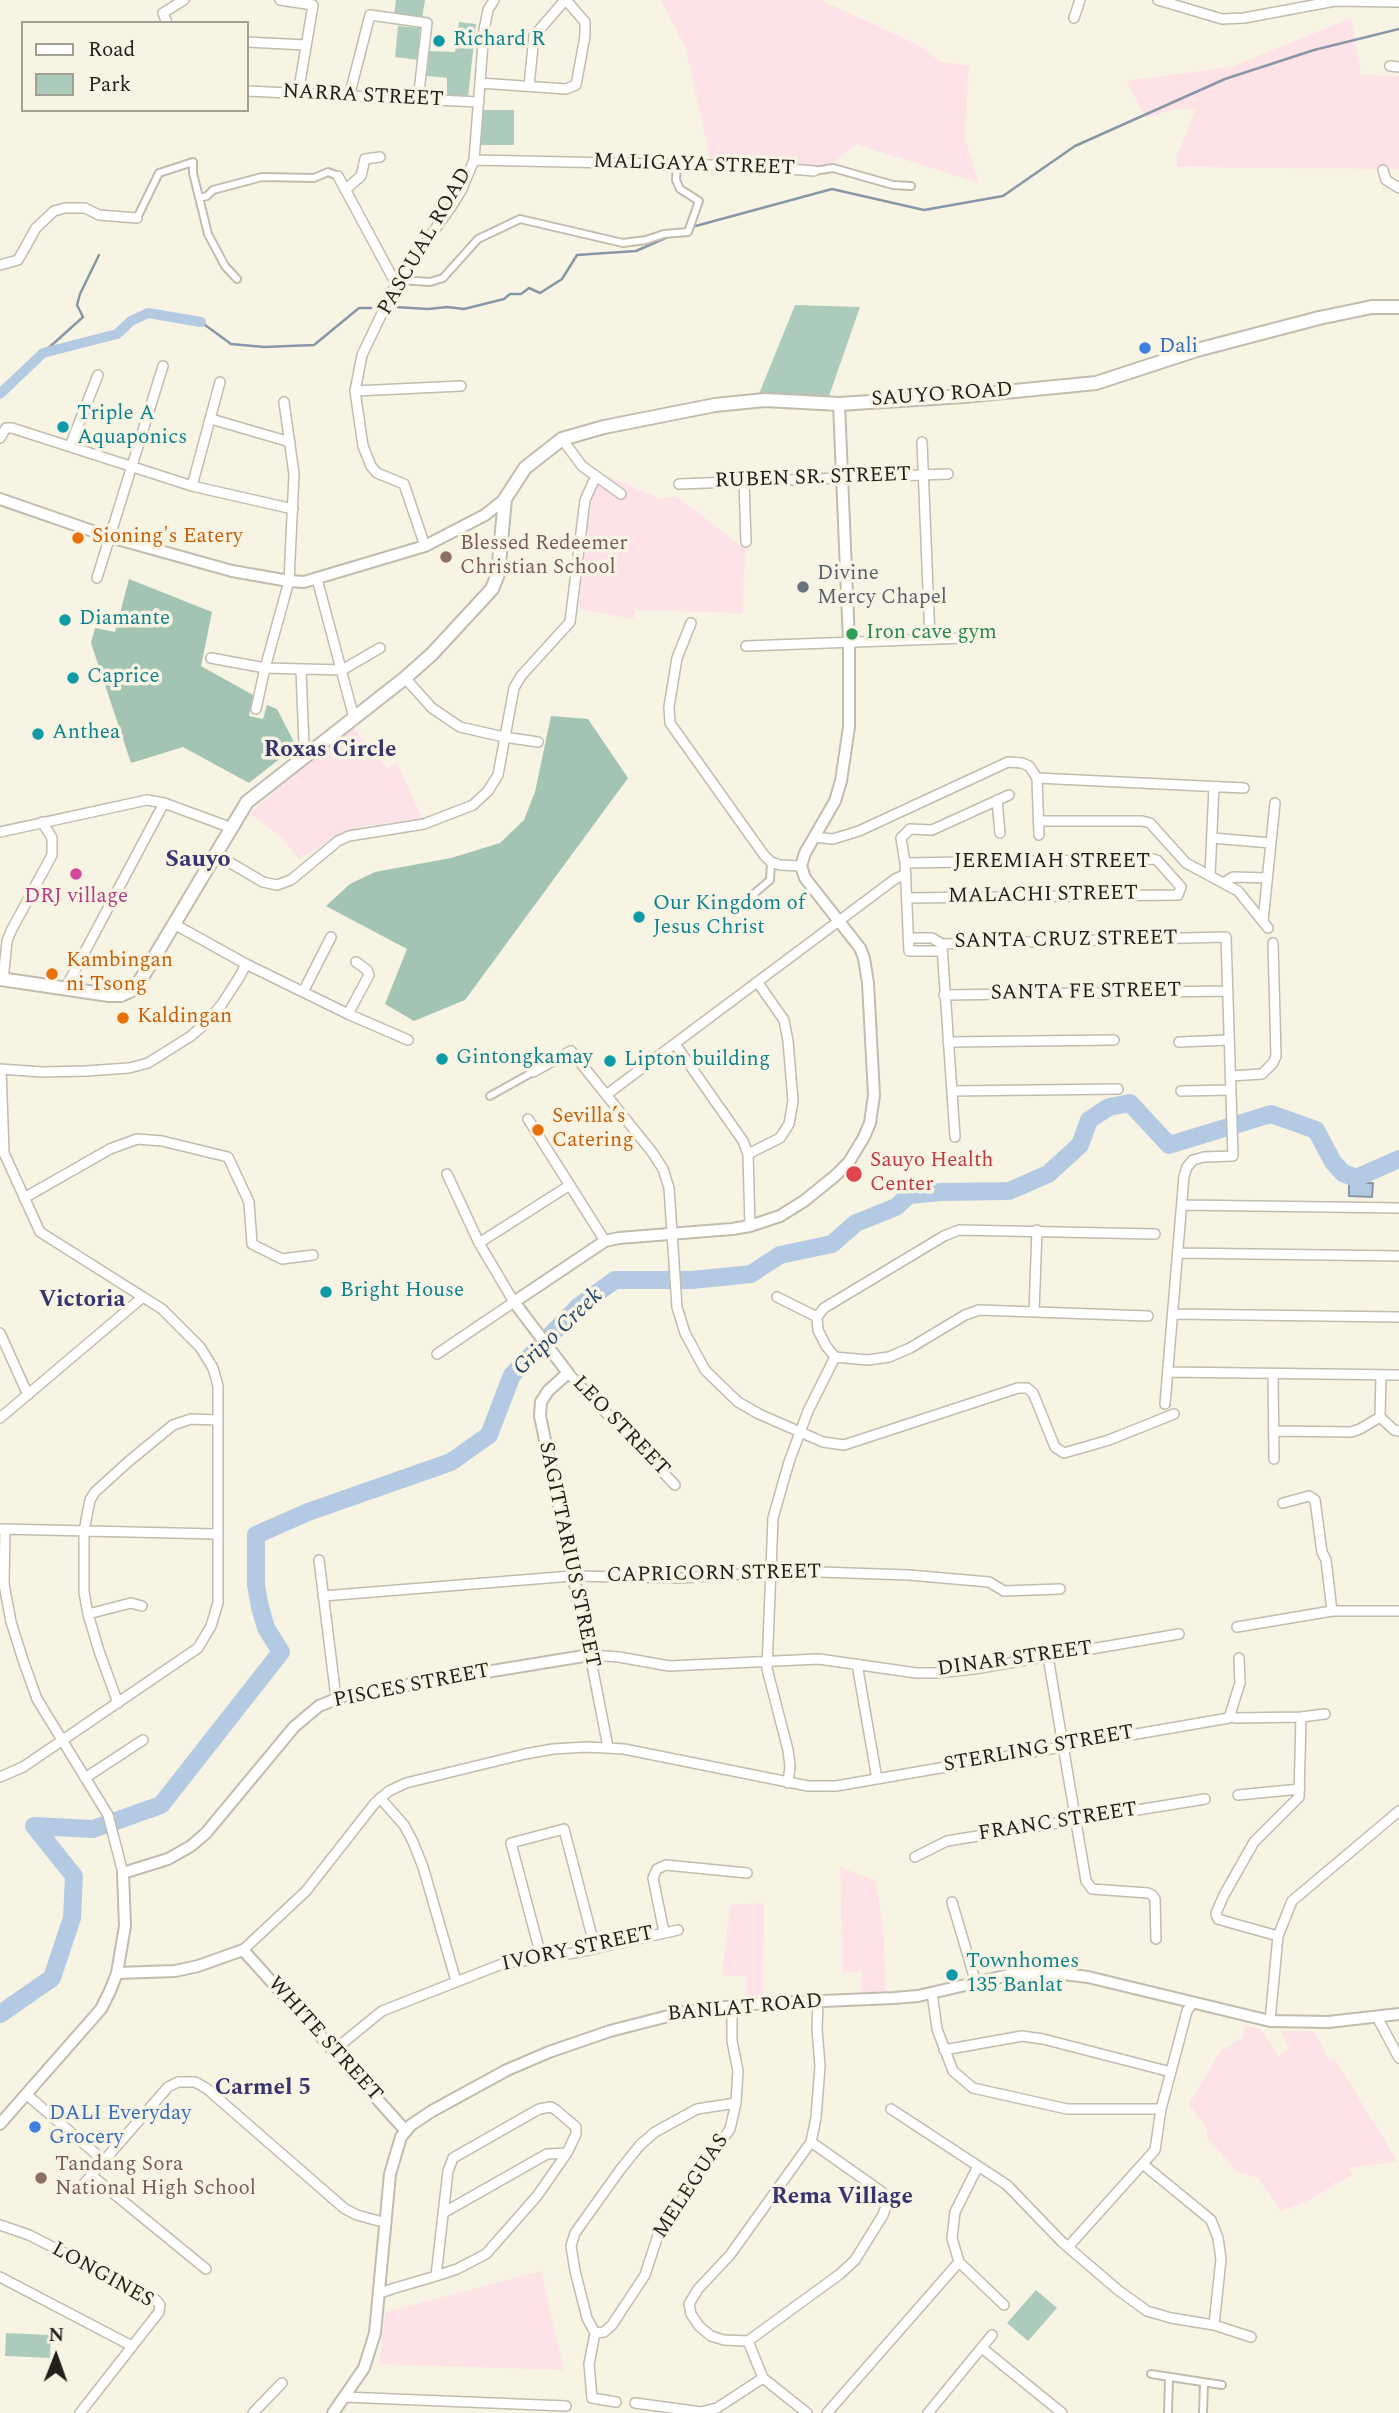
<!DOCTYPE html>
<meta charset="utf-8">
<style>
body{margin:0}
#map{position:relative;width:1399px;height:2413px;overflow:hidden;background:#f8f4e4;font-family:Spectral,serif}
canvas{display:block}
.legend{position:absolute;left:21px;top:21px;width:228px;height:91px;box-sizing:border-box;background:#f8f4e4;border:2px solid #a29f93;margin:0;padding:9px 12px;list-style:none;font-size:21px;color:#201f19}
.legend li{display:flex;align-items:center;gap:14px;height:35px}
.legend b{width:35px;border:2px solid #a29f93}
.north{position:absolute;left:21px;top:2322px;width:70px;height:70px;-webkit-text-stroke:5px #f8f4e4;paint-order:stroke;rotate:1deg;font-size:19px;font-weight:700;line-height:28px;text-align:center;color:#201f19}
.north::after{content:'';display:block;margin:auto;width:24px;height:32px;background:#201f19;clip-path:polygon(50% 0,100% 100%,50% 72%,0 100%)}
</style>
<div id="map">
<canvas width="1399" height="2413"></canvas>
<ul class="legend">
<li><b style="height:9px;background:#fff"></b>Road</li>
<li><b style="height:19px;background:#adcbbc"></b>Park</li>
</ul>
<div class="north">N</div>
</div>
<script>
const context = document.querySelector('canvas').getContext('2d');
context.lineJoin = 'round';
function paint(path, color) {
  context.fillStyle = color;
  context.fill(path, 'evenodd');
}
function shape(rows) {
  const path = new Path2D();
  for (const r of rows) {
    path.moveTo(r[0], r[1]);
    for (let i = 2; i < r.length; i += 2) path.lineTo(r[i], r[i + 1]);
  }
  return path;
}
function strokePath(path, color, width, dash) {
  context.strokeStyle = color;
  context.lineWidth = width;
  context.lineCap = dash ? 'butt' : 'round';
  context.setLineDash(dash || []);
  context.stroke(path);
}
function label(font, color, halo, rows, align = 'center') {
  context.font = font + ' Spectral,serif';
  context.lineWidth = 7;
  context.setLineDash([]);
  context.textBaseline = 'middle';
  context.strokeStyle = halo;
  context.fillStyle = color;
  for (const [text, x, y, turn = 0] of rows) {
    context.save();
    context.translate(x, y);
    context.rotate((+turn || 0) * Math.PI / 180);
    context.textAlign = isNaN(turn) ? turn : align;
    if (halo) context.strokeText(text, 0, 0);
    context.fillText(text, 0, 0);
    context.restore();
  }
}
paint(shape([
 [661,0,821,0,920,46,939,61,969,66,965,139,979,183,856,144,832,164,806,169,791,161,710,158,686,49],
 [1351,18,1361,75,1399,76,1399,169,1177,167,1177,157,1195,110,1175,109,1146,118,1126,81,1231,67],
 [605,475,661,499,676,496,745,549,743,613,636,610,633,619,579,609,582,571,594,482],
 [353,727,387,768,397,763,422,818,360,827,336,836,299,859,278,834,250,814,317,753],
 [840,1867,876,1881,884,1937,885,1991,862,1993,861,1972,843,1973],
 [764,1903,763,1995,747,1997,746,1976,722,1976,730,1905],
 [1245,2026,1261,2029,1278,2056,1290,2048,1280,2031,1314,2031,1330,2061,1335,2059,1397,2161,1349,2168,1352,2175,1307,2201,1281,2211,1258,2178,1237,2172,1206,2136,1207,2129,1189,2104,1220,2051,1243,2038],
 [541,2271,564,2370,379,2364,386,2312]
]), '#fde2e7');
paint(shape([
 [396,0,425,0,422,19,394,15],
 [459,22,476,24,468,97,447,96,447,78,427,76,429,51,455,52],
 [398,26,420,28,418,60,395,57],
 [481,110,514,110,514,145,481,145],
 [795,305,860,307,829,396,759,394],
 [1036,2290,1057,2308,1028,2341,1007,2323],
 [6,2333,51,2335,50,2358,5,2356]
]), '#adcbbc');
paint(shape([
 [129,579,212,612,201,666,253,695,249,716,263,719,267,705,277,709,296,746,249,783,183,747,131,763,91,643,95,628,115,632],
 [551,716,588,719,628,778,465,1000,414,1021,385,1004,407,949,326,906,350,884,375,872,451,858,500,843,524,820,535,792]
]), '#a3c3b3');
const water = shape([
 [1349,1183,1373,1183,1372,1197,1349,1196,1349,1183]
]);
paint(water, '#b4cae3');
strokePath(water, '#8897a6', 2);
strokePath(shape([
 [692,227,832,189,924,210,1003,196,1075,146,1225,79,1314,50,1399,29],
 [395,307,428,309,447,307,464,309,504,299,510,294,521,294,529,288,540,293,562,279,577,255,636,251,670,236],
 [201,322,231,344,264,347,314,345,359,308,371,308],
 [43,353,83,317,77,305,80,294,99,255]
]), '#8897a6', 2.5);
strokePath(shape([
 [0,394,43,353,117,334,131,321,148,313,201,322]
]), '#b4cae3', 10);
strokePath(shape([
 [0,2014,52,1978,72,1918,74,1876,34,1826,93,1829,161,1805,281,1652,266,1628,260,1607,256,1585,256,1535,308,1512,451,1462,489,1435,512,1375,579,1306,615,1280,692,1280,751,1274,780,1255,832,1244,856,1223,896,1207,909,1195,940,1192,1009,1191,1048,1174,1080,1145,1089,1120,1109,1107,1130,1103,1169,1145,1271,1114,1316,1130,1333,1162,1343,1173,1356,1178,1399,1159]
]), '#b4cae3', 18);
const pedestrian = shape([
 [814,171,833,168,893,185,911,186],
 [199,198,207,196,213,190,262,177,314,178,328,172,338,176],
 [137,218,159,173,193,162,193,173,208,234,225,266,237,279],
 [400,280,430,282,443,278,478,239,520,219,623,243,646,240,664,234,688,232,699,201,680,189,676,180,677,164],
 [735,910,770,880,771,862],
 [490,1096,533,1072],
 [1151,2374,1222,2385],
 [1168,2413,1169,2378],
 [1203,2413,1204,2384]
]);
const minor = shape([
 [280,0,313,5,298,94],
 [1158,0,1222,19,1244,18,1335,1,1399,2],
 [1074,18,1080,0],
 [167,23,163,13,184,0],
 [247,42,305,45],
 [1390,66,1399,67],
 [480,83,566,89,576,85,585,36,585,22,566,0],
 [529,86,534,36,565,0],
 [247,91,479,102],
 [349,97,370,15,427,23,418,100],
 [474,160,753,166,814,171],
 [1383,170,1386,180,1399,188],
 [338,176,396,284],
 [345,190,361,176,365,159,380,157],
 [0,265,18,260,36,228,54,211,65,208,85,208,99,215,137,218],
 [355,391,461,386],
 [211,419,290,442],
 [0,438,6,428,12,428,192,486,293,509],
 [562,439,582,466,621,494],
 [922,442,930,639],
 [70,446,98,375],
 [744,481,746,542],
 [679,484,948,474],
 [192,486,220,382],
 [425,546,404,484,377,473,371,466,363,446,355,391,362,355,396,284,451,207,462,189,474,160,484,30,488,10,494,0],
 [97,578,163,366],
 [317,579,354,718],
 [691,623,677,658,669,707,670,723,764,855,771,862,780,865,801,866],
 [746,646,965,638],
 [211,658,265,668,342,670,380,648],
 [301,670,304,745,309,754],
 [405,678,432,708,460,727,504,737,538,742],
 [256,709,265,668,289,581,294,474,284,402],
 [1037,778,1244,788],
 [1037,778,1039,835],
 [997,800,1000,833],
 [1039,821,1142,821,1150,823,1186,863,1238,891,1268,928],
 [0,832,147,800,164,803,232,828],
 [814,837,833,839,859,831,1008,762,1022,763,1029,766,1037,778],
 [1212,838,1271,843],
 [217,855,263,882,277,885,291,880,338,841,349,836,424,824,473,805,488,791,498,775,514,688,521,676,570,622,585,500,595,478],
 [905,863,1153,859,1157,860,1181,887,1178,895,907,898],
 [1210,875,1214,787],
 [1223,883,1233,877,1267,878],
 [1263,921,1275,803],
 [174,924,246,964,348,1014,408,1040],
 [908,938,932,938,942,944,1226,937,1233,1156,1204,1157,1193,1160,1187,1167,1184,1176,1165,1404],
 [942,946,955,1137],
 [942,951,909,951,905,863,901,838,910,829,932,830,1009,795],
 [3,980,7,941,11,931,52,855,52,838,42,822],
 [65,989,164,803],
 [303,992,331,937],
 [944,995,1228,991],
 [348,1014,369,975,367,970,356,962],
 [948,1042,1114,1040],
 [1179,1042,1229,1040],
 [675,1044,743,1141,748,1154,750,1226],
 [0,1069,42,1072,86,1071,129,1068,148,1063,191,1036,206,1023,222,1004,240,976,246,964],
 [533,1072,571,1051,652,1152,663,1169,669,1188,677,1307,685,1333,705,1370,738,1402,759,1414,823,1442,844,1445,1018,1388,1027,1388,1033,1393,1055,1447,1064,1453,1109,1440,1174,1414],
 [1230,1076,1262,1074,1273,1063,1276,1056,1273,943],
 [952,1091,1118,1089],
 [1181,1091,1231,1090],
 [606,1095,895,879,906,874],
 [528,1119,605,1241],
 [748,1154,780,1138,789,1124,793,1101,788,1041,784,1020,758,983],
 [24,1198,110,1149,137,1139,162,1141,228,1157,249,1202,252,1244,282,1259,313,1255],
 [1183,1205,1399,1208],
 [479,1243,570,1185],
 [1179,1253,1399,1256],
 [777,1297,817,1317],
 [1034,1312,1037,1230],
 [1173,1314,1399,1317],
 [817,1317,824,1308,944,1236,959,1230,1155,1234],
 [817,1317,818,1330,826,1346,835,1357],
 [0,1333,28,1395],
 [437,1354,514,1302,479,1243,447,1174],
 [835,1357,868,1360,889,1357,910,1348,965,1315,979,1310,1148,1316],
 [1168,1372,1399,1375],
 [568,1373,675,1485],
 [1273,1374,1274,1459],
 [1381,1375,1380,1417,1394,1430,1399,1431],
 [0,1418,143,1297],
 [1274,1431,1351,1432,1360,1429,1380,1417],
 [1283,1503,1309,1496,1315,1500,1322,1552,1326,1560,1332,1611],
 [1,1529,216,1534],
 [5,1529,4,1584,11,1622,23,1660,37,1699,108,1815,123,1873],
 [319,1560,336,1698],
 [323,1596,572,1576,681,1578,789,1571,909,1575,989,1582,1004,1591,1060,1589],
 [88,1614,131,1603,142,1606],
 [1237,1627,1332,1611,1399,1611],
 [1048,1657,1086,1881,1092,1889,1148,1893,1152,1895,1155,1899,1156,1939],
 [857,1664,877,1779],
 [118,1703,99,1651,88,1614,84,1592,84,1531,90,1500,95,1492,128,1462,173,1425,191,1419,218,1420],
 [1235,1718,1301,1717,1325,1714],
 [608,1747,590,1655,619,1657,669,1666,819,1659,916,1673,936,1673,974,1669,1179,1634],
 [0,1777,23,1767,198,1648,211,1626,218,1603,218,1386,213,1368,200,1347,162,1309,40,1232,4,1153,1,1069],
 [85,1778,143,1740],
 [788,1783,790,1766,788,1750,767,1669,773,1518,789,1462,808,1411,835,1357],
 [1238,1795,1300,1789],
 [380,1798,404,1825,413,1842,423,1867,456,1981],
 [915,1857,947,1841,1205,1799],
 [952,1902,976,1983],
 [664,1932,653,1878,657,1869,666,1865,747,1873],
 [1278,1936,1228,1922,1218,1919,1216,1913,1224,1895,1254,1842,1299,1797,1301,1717],
 [243,1950,306,1891,375,1803,389,1791,406,1783,525,1754,553,1749,587,1747,624,1749,808,1786,836,1786,1229,1718,1240,1683,1239,1658],
 [541,1956,511,1843,564,1829,595,1948],
 [932,1993,937,2029,953,2071,973,2088,1067,2109,1161,2109],
 [1377,2017,1399,2058],
 [1270,2021,1278,1936,1292,1901,1399,1811],
 [944,2050,1022,2036,1043,2039,1171,2072],
 [333,2051,382,2011,502,1964,580,1952,678,1930],
 [26,2094,103,2160],
 [891,2109,1007,2185,1062,2242,1118,2290,1147,2311,1171,2318,1214,2325,1251,2337],
 [1144,2165,1211,2220,1218,2238,1221,2259,1214,2325],
 [978,2166,955,2212,952,2238,959,2262,1004,2305],
 [91,2175,206,2269],
 [82,2186,168,2087,178,2082,195,2082,206,2088,345,2209,357,2215,386,2223],
 [443,2213,547,2154,567,2153],
 [0,2225,29,2235,155,2299,160,2305,159,2312,80,2413],
 [1068,2247,1155,2150,1161,2109,1187,2011,1192,2004],
 [0,2277,132,2346],
 [380,2293,395,2288,436,2276,457,2269,486,2254,537,2196,567,2153,576,2134,576,2127,556,2110,551,2107,539,2109,453,2158,448,2171,436,2276],
 [595,2333,604,2332,612,2325,645,2275,658,2235,730,2129,736,2103,738,2071,732,2041,732,2006],
 [595,2333,587,2318,575,2271,571,2246,575,2233,620,2170,640,2145,655,2132,697,2109,736,2103],
 [595,2333,589,2364,592,2398,616,2402],
 [748,2341,724,2340,711,2336,699,2326,691,2314,689,2304,698,2289,730,2255,811,2142,816,2118,820,2066,817,2029,818,2002],
 [748,2341,840,2274,855,2260,883,2215,887,2203,882,2192,811,2142],
 [748,2341,763,2378,807,2413],
 [982,2348,1062,2413],
 [344,2397,566,2406],
 [635,2403,701,2412,717,2408,763,2378],
 [253,2413,282,2383],
 [827,2413,959,2262],
 [928,2413,992,2335]
]);
const tertiary = shape([
 [0,499,110,537,232,571,289,581,304,582,425,546,485,515,505,499],
 [117,1973,175,1971,198,1966,243,1950,405,2130],
 [0,2124,101,2009,110,1991,117,1973,125,1926,123,1873,168,1859,191,1846,206,1833,294,1727,319,1706,346,1695,590,1655,540,1416,541,1402,548,1391,568,1373,514,1302,605,1241,619,1238,732,1229,750,1226,780,1216,804,1201,835,1176,849,1162,864,1137,870,1123,874,1095,868,983,864,958,860,948,805,878,801,866,805,853,835,801,841,781,849,727,849,642,839,404],
 [333,2413,364,2368,375,2333,390,2174,401,2137,411,2125,432,2111,507,2070,549,2052,610,2031,684,2012,752,2004,894,1998,918,1996,1013,1974,1055,1973,1088,1977,1270,2021,1328,2022,1399,2014]
]);
const secondary = shape([
 [0,979,109,995,121,995,130,991,140,981,247,802,405,678,432,654,492,589,498,574,505,499,525,468,562,439,604,427,715,405,765,400,839,404,964,396,1096,383,1197,350,1319,318,1372,307,1399,307]
]);
strokePath(pedestrian, '#c1bcad', 10);
strokePath(minor, '#c1bcad', 12);
strokePath(tertiary, '#c1bcad', 14);
strokePath(secondary, '#c1bcad', 16);
strokePath(pedestrian, '#fff', 6);
strokePath(minor, '#fff', 9);
strokePath(tertiary, '#fff', 10);
strokePath(secondary, '#fff', 12);
for (const [x, y, r, color] of [
 [439,41,7,"#0f9aa8"],
 [1145,348,7,"#3f7fe0"],
 [63,427,7,"#0f9aa8"],
 [78,538,7,"#e8710a"],
 [446,557,7,"#8d6e63"],
 [803,587,7,"#6b7280"],
 [65,620,7,"#0f9aa8"],
 [852,634,7,"#2e9e5b"],
 [73,678,7,"#0f9aa8"],
 [38,734,7,"#0f9aa8"],
 [76,874,7,"#d1479c"],
 [639,917,7,"#0f9aa8"],
 [52,974,7,"#e8710a"],
 [123,1018,7,"#e8710a"],
 [442,1059,7,"#0f9aa8"],
 [610,1061,7,"#0f9aa8"],
 [538,1130,7,"#e8710a"],
 [854,1174,9,"#e0444e"],
 [326,1292,7,"#0f9aa8"],
 [952,1975,7,"#0f9aa8"],
 [35,2127,7,"#3f7fe0"],
 [41,2178,7,"#8d6e63"]
]) {
  const dot = new Path2D();
  dot.arc(x, y, r, 0, 2 * Math.PI);
  context.fillStyle = color;
  context.fill(dot);
  strokePath(dot, '#f8f4e4', 2.5);
}
label('21px', '#0d838f', '#f8f4e4', [
 ["Richard R",453,41],
 ["Triple A",77,415],
 ["Aquaponics",77,439],
 ["Diamante",79,620],
 ["Caprice",87,678],
 ["Anthea",52,734],
 ["Our Kingdom of",653,905],
 ["Jesus Christ",653,929],
 ["Gintongkamay",456,1059],
 ["Lipton building",624,1061],
 ["Bright House",340,1292],
 ["Townhomes",966,1963],
 ["135 Banlat",966,1987]
], 'left');
label('21px', '#201f19', '#f8f4e4', [
 ["NARRA STREET",363,97,3],
 ["MALIGAYA STREET",694,166,2],
 ["PASCUAL ROAD",426,242,-60],
 ["SAUYO ROAD",942,396,-4],
 ["RUBEN SR. STREET",813,479,-2],
 ["JEREMIAH STREET",1052,863],
 ["MALACHI STREET",1043,896,-1],
 ["SANTA CRUZ STREET",1066,941,-1],
 ["SANTA FE STREET",1086,993,-1],
 ["LEO STREET",620,1427,46],
 ["SAGITTARIUS STREET",568,1555,78],
 ["CAPRICORN STREET",714,1575,-1],
 ["DINAR STREET",1015,1660,-8],
 ["PISCES STREET",412,1687,-11],
 ["STERLING STREET",1039,1750,-10],
 ["FRANC STREET",1058,1823,-9],
 ["IVORY STREET",578,1950,-12],
 ["BANLAT ROAD",745,2009,-5],
 ["WHITE STREET",324,2040,48],
 ["MELEGUAS",692,2187,-57],
 ["LONGINES",102,2276,29]
]);
label('21px', '#366cbe', '#f8f4e4', [
 ["Dali",1159,348],
 ["DALI Everyday",49,2115],
 ["Grocery",49,2139]
], 'left');
label('21px', '#c56008', '#f8f4e4', [
 ["Sioning's Eatery",92,538],
 ["Kambingan",66,962],
 ["ni Tsong",66,986],
 ["Kaldingan",137,1018],
 ["Sevilla’s",552,1118],
 ["Catering",552,1142]
], 'left');
label('21px', '#785e54', '#f8f4e4', [
 ["Blessed Redeemer",460,545],
 ["Christian School",460,569],
 ["Tandang Sora",55,2166],
 ["National High School",55,2190]
], 'left');
label('21px', '#5b616d', '#f8f4e4', [
 ["Divine",817,575],
 ["Mercy Chapel",817,599]
], 'left');
label('21px', '#27864d', '#f8f4e4', [
 ["Iron cave gym",866,634]
], 'left');
label('21px', '#b23c85', '#f8f4e4', [
 ["DRJ village",76,898]
]);
label('21px', '#be3a42', '#f8f4e4', [
 ["Sauyo Health",870,1162],
 ["Center",870,1186]
], 'left');
label('bold 23px', '#37336f', '#f8f4e4', [
 ["Roxas Circle",330,751],
 ["Victoria",82,1301],
 ["Carmel 5",263,2089],
 ["Rema Village",842,2198]
]);
label('italic 23px', '#244568', '#f8f4e4', [
 ["Gripo Creek",559,1333,-44]
]);
label('bold 24px', '#37336f', '#f8f4e4', [
 ["Sauyo",198,861]
]);
</script>
